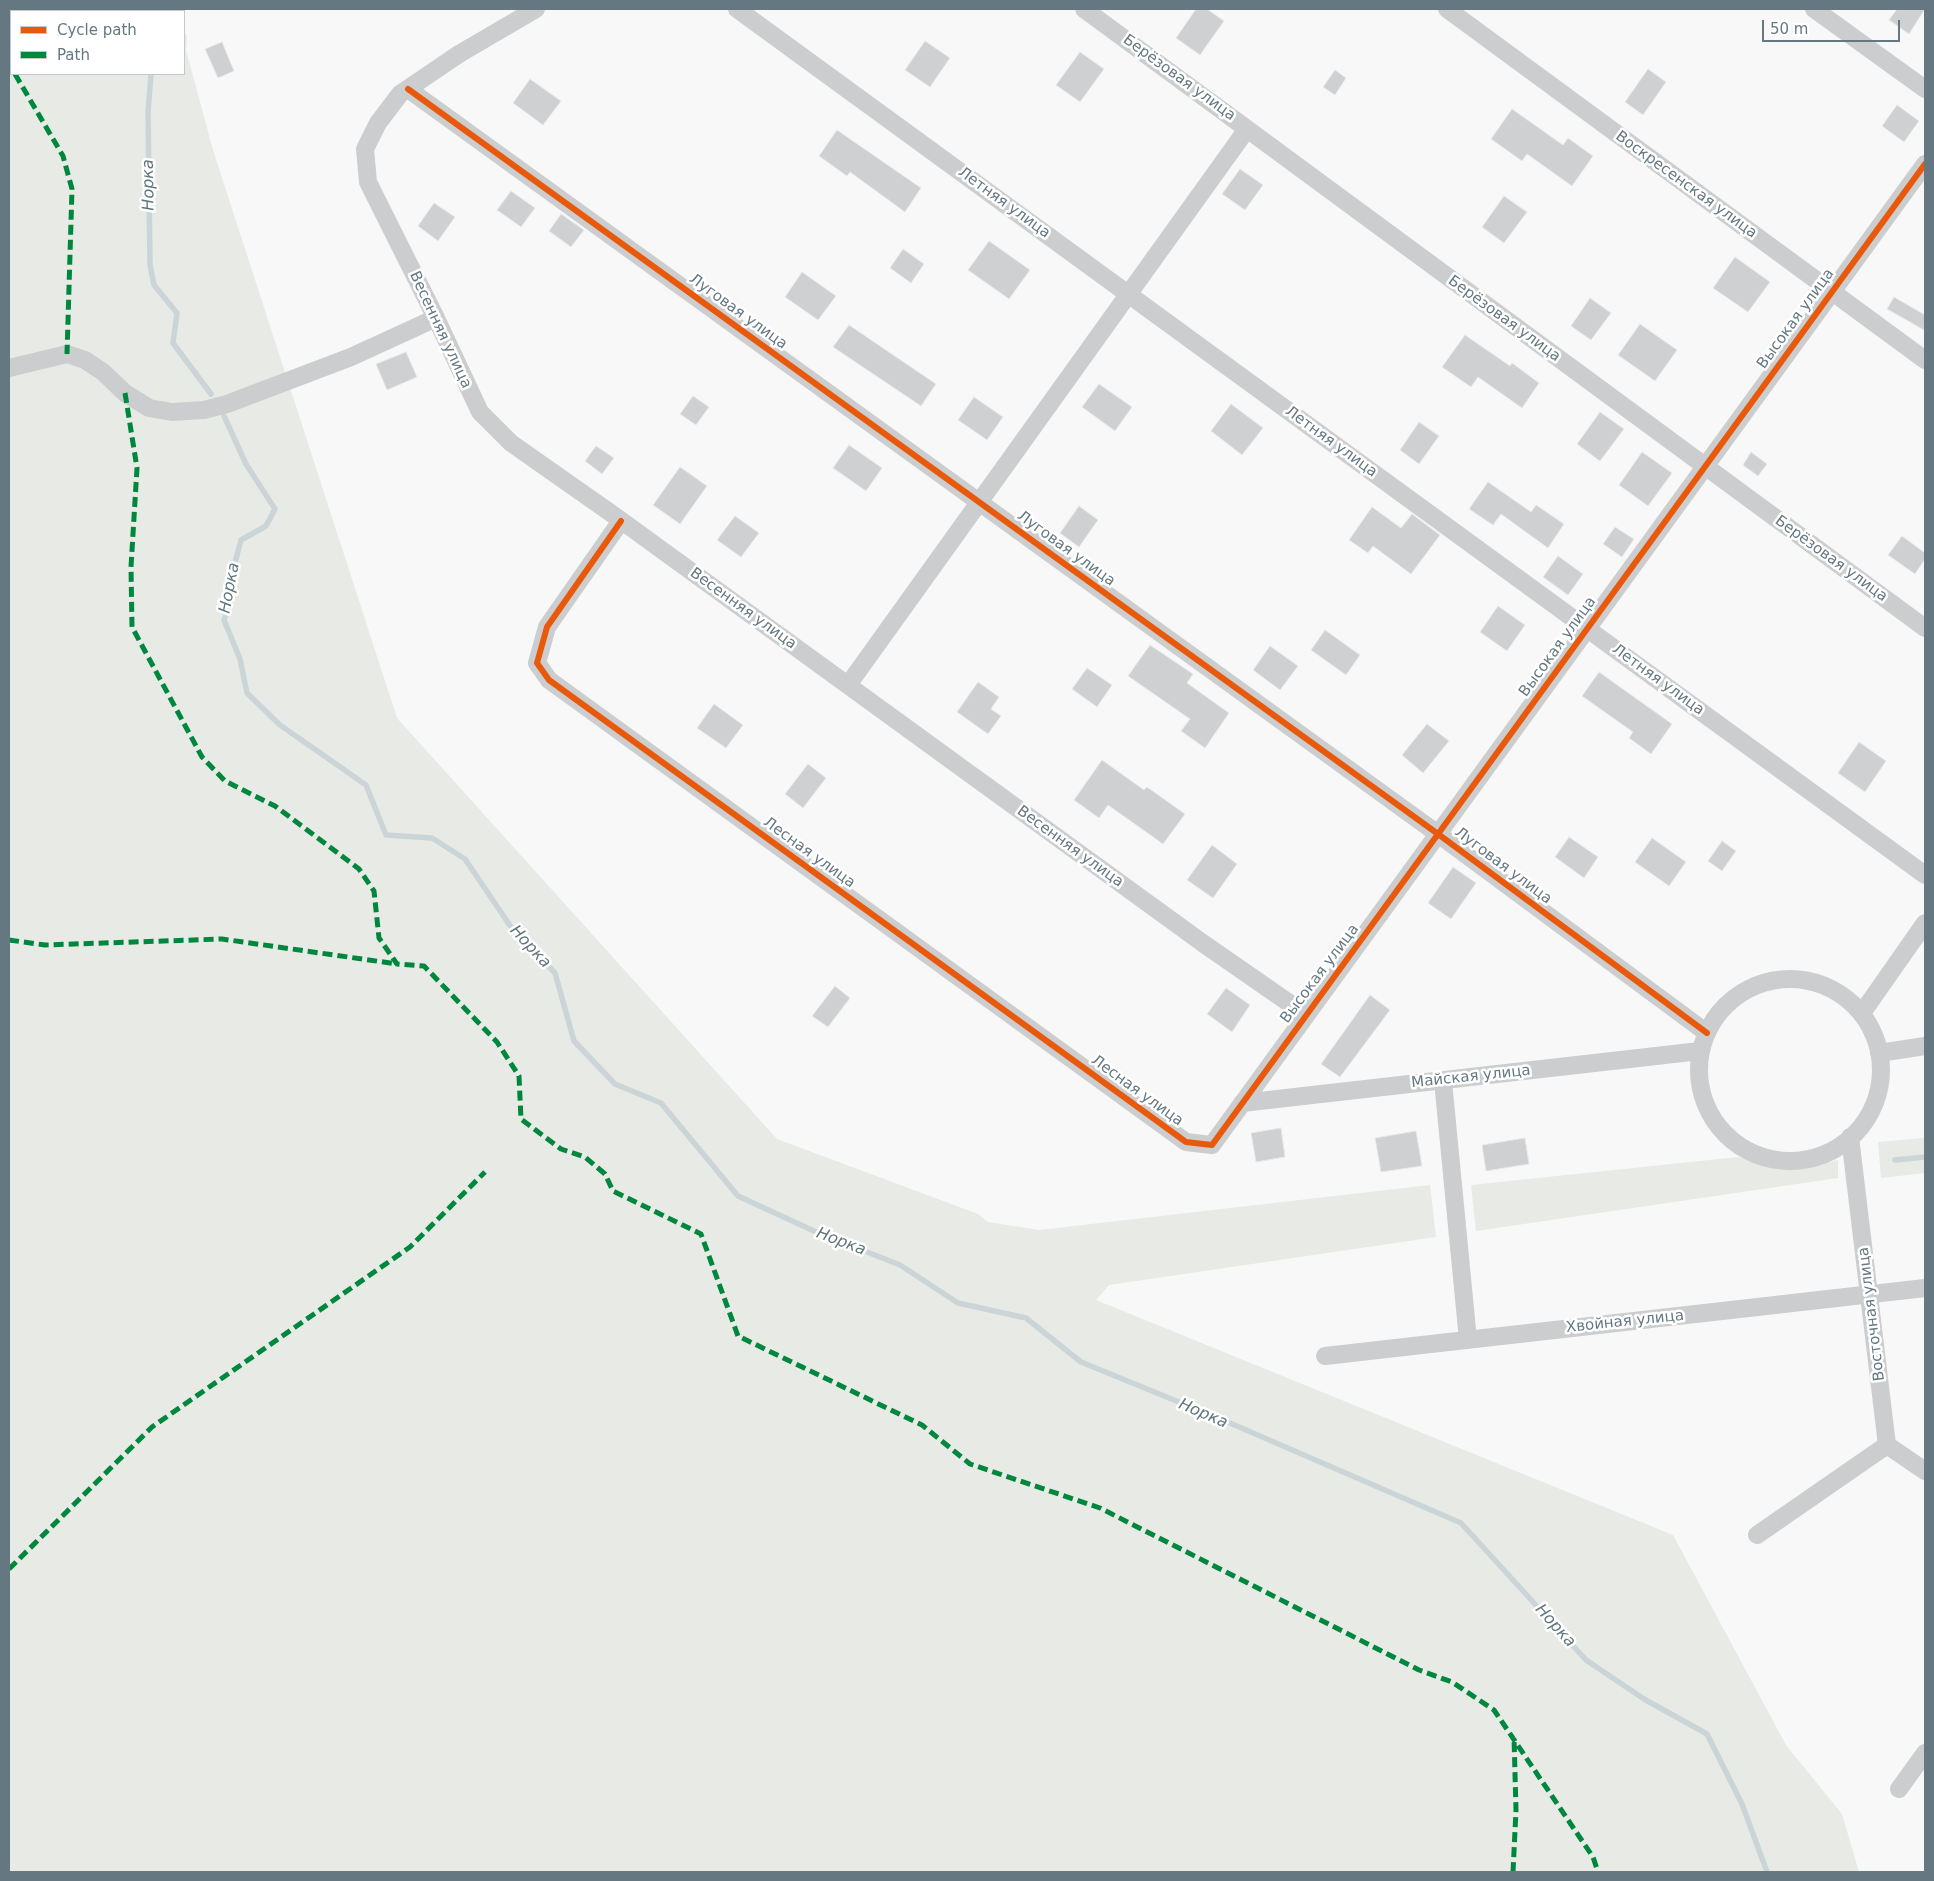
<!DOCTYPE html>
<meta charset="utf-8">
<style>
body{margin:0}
#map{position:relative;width:1934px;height:1881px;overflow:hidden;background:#f8f8f8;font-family:"DejaVu Sans",sans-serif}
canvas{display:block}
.frame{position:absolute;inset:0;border:10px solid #657882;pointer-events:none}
.legend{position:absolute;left:10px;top:10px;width:175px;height:65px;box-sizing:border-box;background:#fff;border:1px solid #c1c9cd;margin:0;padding:6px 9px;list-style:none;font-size:15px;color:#657882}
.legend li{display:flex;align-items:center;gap:10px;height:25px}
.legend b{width:25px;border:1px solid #c1c9cd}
.scale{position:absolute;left:1762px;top:20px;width:138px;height:22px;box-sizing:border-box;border:2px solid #657882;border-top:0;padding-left:6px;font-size:15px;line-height:18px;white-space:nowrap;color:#657882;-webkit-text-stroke:4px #fff;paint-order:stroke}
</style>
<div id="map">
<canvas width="1934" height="1881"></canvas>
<div class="frame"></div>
<ul class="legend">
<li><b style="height:6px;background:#e8590c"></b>Cycle path</li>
<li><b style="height:6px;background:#00873e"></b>Path</li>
</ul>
<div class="scale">50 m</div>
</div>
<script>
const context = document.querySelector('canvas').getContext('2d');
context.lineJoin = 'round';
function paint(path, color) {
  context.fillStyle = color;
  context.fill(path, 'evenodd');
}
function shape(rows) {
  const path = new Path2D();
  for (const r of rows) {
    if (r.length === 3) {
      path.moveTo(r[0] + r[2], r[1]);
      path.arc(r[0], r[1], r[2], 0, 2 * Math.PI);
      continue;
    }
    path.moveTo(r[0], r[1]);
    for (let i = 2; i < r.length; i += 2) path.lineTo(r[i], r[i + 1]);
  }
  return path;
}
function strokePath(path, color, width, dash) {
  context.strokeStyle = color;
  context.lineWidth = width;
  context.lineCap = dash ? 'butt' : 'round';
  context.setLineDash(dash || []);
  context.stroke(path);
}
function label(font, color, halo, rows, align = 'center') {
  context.font = font + ' "DejaVu Sans",sans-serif';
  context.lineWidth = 5;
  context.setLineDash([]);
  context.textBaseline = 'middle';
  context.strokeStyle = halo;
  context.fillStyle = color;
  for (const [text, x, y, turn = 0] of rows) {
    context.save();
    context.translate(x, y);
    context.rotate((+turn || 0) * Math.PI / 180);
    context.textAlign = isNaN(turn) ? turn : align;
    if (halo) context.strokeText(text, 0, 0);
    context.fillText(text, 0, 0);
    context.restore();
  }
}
paint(shape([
 [9,9,174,9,174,11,11,11,11,74,184,74,184,31,187,37,186,50,213,150,397,718,777,1139,978,1214,988,1222,1039,1230,1430,1185,1436,1237,1109,1285,1096,1300,1673,1535,1786,1745,1842,1814,1859,1872,9,1872],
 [1925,1138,1925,1173,1881,1178,1878,1142],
 [1738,1157,1774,1168,1808,1167,1838,1160,1838,1178,1476,1231,1471,1185]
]), '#e8eae5');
strokePath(shape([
 [150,9,151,11],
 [151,74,148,112,150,265,154,285,177,313,173,343,211,394],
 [224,416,246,464,275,509,266,526,241,540,233,570,231,599,224,620,240,659,247,693,280,725,366,785,386,835,432,838,465,859,513,930,555,973,574,1041,615,1084,661,1103,738,1196,814,1231,900,1265,958,1303,1026,1318,1081,1362,1223,1420,1461,1523,1586,1660,1644,1699,1707,1734,1742,1804,1767,1872],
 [1895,1160,1925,1157]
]), '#cbd5d7', 5.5);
const building = shape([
 [1196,9,1207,9,1224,21,1200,55,1176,38,1196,9],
 [1897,9,1925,9,1909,34,1889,20,1897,9],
 [925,41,950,58,930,87,905,70,925,41],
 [222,42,234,71,218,78,205,49,222,42],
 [1080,52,1104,69,1080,102,1056,85,1080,52],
 [1648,69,1666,82,1643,115,1625,102,1648,69],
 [1335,70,1346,78,1335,95,1323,87,1335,70],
 [530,79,561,101,543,125,513,103,530,79],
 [1897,105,1919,121,1904,142,1882,126,1897,105],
 [1512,109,1563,145,1568,138,1593,156,1572,186,1527,154,1522,161,1491,139,1512,109],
 [837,130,921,188,905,212,850,172,847,176,819,156,837,130],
 [1240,169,1263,185,1245,210,1222,194,1240,169],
 [511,191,535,208,521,227,497,210,511,191],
 [1504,196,1527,212,1504,243,1482,227,1504,196],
 [434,203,455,217,438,241,418,226,434,203],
 [561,214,584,230,571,247,549,231,561,214],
 [989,241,1030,270,1009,299,968,270,989,241],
 [903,249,924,264,911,283,890,268,903,249],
 [1735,257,1770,282,1748,312,1713,288,1735,257],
 [802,272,836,296,818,320,785,297,802,272],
 [1894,297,1925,315,1924,330,1887,309,1894,297],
 [1590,298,1611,313,1591,340,1571,326,1590,298],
 [1640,324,1677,350,1655,381,1618,355,1640,324],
 [849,325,936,384,921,406,833,347,849,325],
 [1465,335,1510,366,1512,363,1539,383,1522,408,1478,377,1471,387,1442,367,1465,335],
 [406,352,417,377,387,390,376,364,406,352],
 [1099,384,1132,407,1115,431,1082,407,1099,384],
 [693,396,709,407,696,425,680,414,693,396],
 [974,397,1003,417,987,440,958,420,974,397],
 [1231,404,1263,428,1242,455,1211,431,1231,404],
 [1600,412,1624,429,1600,461,1577,444,1600,412],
 [1419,422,1439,436,1419,464,1400,450,1419,422],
 [849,445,882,468,866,491,833,468,849,445],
 [596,446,614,458,602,474,585,461,596,446],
 [1642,452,1672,473,1648,506,1619,485,1642,452],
 [1751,452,1767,464,1758,476,1743,465,1751,452],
 [680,467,707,486,680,524,653,505,680,467],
 [1488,482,1531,512,1536,505,1564,524,1548,548,1501,514,1493,525,1469,509,1488,482],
 [1079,506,1098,520,1079,547,1060,533,1079,506],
 [1372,507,1401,528,1412,514,1440,535,1411,574,1373,546,1368,553,1349,540,1372,507],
 [735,516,759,533,741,557,717,540,735,516],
 [1615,527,1634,539,1622,557,1603,544,1615,527],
 [1902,536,1925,553,1925,559,1915,574,1888,555,1902,536],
 [1558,556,1583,574,1568,595,1543,577,1558,556],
 [1498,606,1525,625,1507,651,1480,632,1498,606],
 [1325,630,1360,655,1346,675,1311,650,1325,630],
 [1150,645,1193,674,1187,683,1229,713,1205,748,1181,731,1190,719,1128,676,1150,645],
 [1270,646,1298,666,1280,690,1253,670,1270,646],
 [1087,668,1112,685,1097,707,1072,689,1087,668],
 [1599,672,1672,724,1651,754,1629,738,1633,732,1582,696,1599,672],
 [978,682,999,697,991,709,1001,716,988,734,957,712,978,682],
 [714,704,743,725,726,748,697,728,714,704],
 [1427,724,1449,741,1423,773,1402,755,1427,724],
 [1859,742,1886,761,1865,792,1838,773,1859,742],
 [1102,760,1144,790,1147,787,1185,814,1163,844,1108,805,1099,818,1074,800,1102,760],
 [808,764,826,778,803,808,785,794,808,764],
 [1569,837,1598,857,1584,878,1555,857,1569,837],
 [1652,838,1686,862,1669,886,1635,862,1652,838],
 [1722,841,1736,851,1722,871,1708,861,1722,841],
 [1212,845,1237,864,1213,898,1187,880,1212,845],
 [1453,867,1476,883,1451,919,1428,903,1453,867],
 [835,986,850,998,828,1027,812,1016,835,986],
 [1226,988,1250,1005,1232,1032,1207,1014,1226,988],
 [1370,995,1390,1010,1340,1077,1321,1064,1370,995],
 [1281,1128,1285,1157,1256,1162,1251,1133,1281,1128],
 [1416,1131,1422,1166,1381,1172,1375,1138,1416,1131],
 [1525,1138,1529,1164,1486,1171,1482,1145,1525,1138]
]);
paint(building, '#ced0d1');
strokePath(building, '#e8e8e8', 1);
strokePath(shape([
 [536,9,459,54,400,94,378,123,365,149,368,182,436,318,480,412,511,443,615,516,1204,944,1305,1014],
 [737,9,1925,875],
 [1084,9,1925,628],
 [1447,9,1925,360],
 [1814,9,1925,89],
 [408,89,1438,834,1707,1033],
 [9,368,67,354,85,360,103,372,125,393,149,408,172,412,204,410,227,404,351,357,436,318],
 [621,521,547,627,537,663,549,680,1186,1142,1212,1145,1925,164],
 [848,685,1247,129],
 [1790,1070,91],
 [1862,1013,1925,923],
 [1879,1053,1925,1046],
 [1443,1081,1468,1340],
 [1242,1103,1700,1051],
 [1850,1137,1887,1445,1925,1471],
 [1325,1356,1925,1288],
 [1757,1535,1887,1445],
 [1899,1789,1925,1753]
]), '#cbcdce', 18);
strokePath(shape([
 [9,63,11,67],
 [15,74,63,156,72,189,67,354],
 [125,393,137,468,131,567,132,627,202,757,225,781,275,806,359,869,374,891,379,938,397,964,424,966,497,1042,519,1076,521,1119,561,1149,585,1157,605,1174,613,1191,701,1234,738,1336,922,1425,970,1464,1100,1508,1419,1670,1452,1682,1494,1710,1593,1857,1598,1872],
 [9,940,45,945,222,939,397,964],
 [9,1569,152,1427,410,1247,485,1172],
 [1513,1872,1516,1810,1514,1737]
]), '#00873e', 5, [10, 5]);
strokePath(shape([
 [408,89,1438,834,1707,1033],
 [621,521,547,627,537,663,549,680,1186,1142,1212,1145,1925,164]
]), '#e8590c', 6);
label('15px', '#657882', '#fff', [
 ["Берёзовая улица",1179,78,36],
 ["Воскресенская улица",1686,185,36],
 ["Летняя улица",1004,203,36],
 ["Луговая улица",738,312,36],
 ["Берёзовая улица",1504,319,36],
 ["Высокая улица",1796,319,-54],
 ["Весенняя улица",440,330,65],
 ["Летняя улица",1331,442,36],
 ["Луговая улица",1066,549,36],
 ["Берёзовая улица",1831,559,36],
 ["Весенняя улица",743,609,36],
 ["Высокая улица",1558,647,-54],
 ["Летняя улица",1658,680,36],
 ["Весенняя улица",1070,847,36],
 ["Лесная улица",809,853,36],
 ["Луговая улица",1503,866,37],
 ["Высокая улица",1320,974,-53],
 ["Майская улица",1471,1077,-6],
 ["Лесная улица",1137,1091,36],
 ["Восточная улица",1872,1314,-97],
 ["Хвойная улица",1625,1322,-6]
]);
label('italic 16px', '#5f767c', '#fff', [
 ["Норка",149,185,-91],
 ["Норка",230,588,-79],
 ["Норка",530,947,47],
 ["Норка",841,1242,21],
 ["Норка",1203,1414,23],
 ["Норка",1555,1626,48]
]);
</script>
